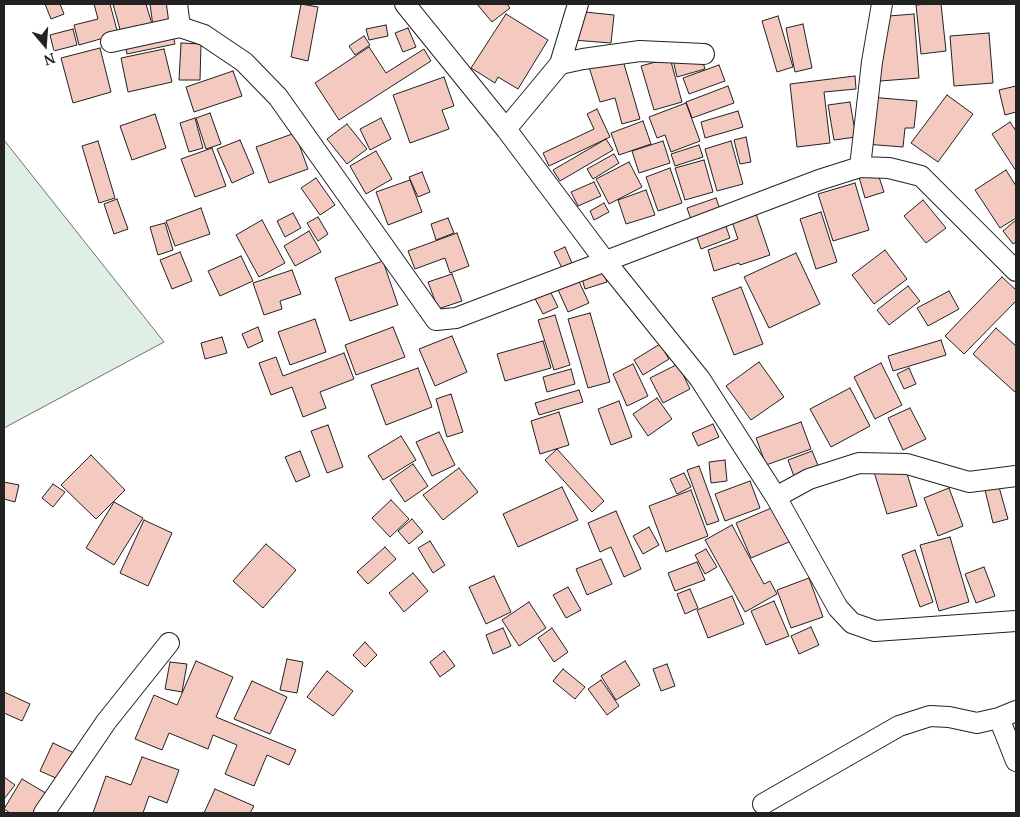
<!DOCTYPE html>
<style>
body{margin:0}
#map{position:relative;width:1020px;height:817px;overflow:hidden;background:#fff;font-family:"Noto Serif",serif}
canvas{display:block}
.frame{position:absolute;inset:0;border:5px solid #222;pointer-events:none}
.north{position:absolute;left:20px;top:20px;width:50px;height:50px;-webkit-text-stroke:4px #fff;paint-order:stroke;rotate:162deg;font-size:14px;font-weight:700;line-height:20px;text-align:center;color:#222}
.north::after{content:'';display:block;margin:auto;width:18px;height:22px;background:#222;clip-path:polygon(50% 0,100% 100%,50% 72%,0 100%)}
</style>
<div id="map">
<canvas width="1020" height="817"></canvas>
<div class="frame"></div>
<div class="north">N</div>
</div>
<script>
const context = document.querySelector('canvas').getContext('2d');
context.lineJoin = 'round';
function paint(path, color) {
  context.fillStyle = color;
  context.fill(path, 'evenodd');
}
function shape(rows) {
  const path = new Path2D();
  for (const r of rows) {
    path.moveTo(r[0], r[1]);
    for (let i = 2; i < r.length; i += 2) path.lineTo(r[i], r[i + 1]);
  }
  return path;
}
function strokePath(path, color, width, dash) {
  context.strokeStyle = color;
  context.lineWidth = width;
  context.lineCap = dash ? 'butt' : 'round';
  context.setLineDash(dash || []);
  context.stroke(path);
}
const green = shape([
 [4,140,164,342,4,428,4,140]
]);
paint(green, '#e0efe3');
strokePath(green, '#6f6f6f', 1);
const building = shape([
 [45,4,60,4,64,14,51,19,45,4],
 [94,4,110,4,118,34,79,45,74,25,98,19,94,4],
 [113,4,146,4,152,24,121,33,113,4],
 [150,4,171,4,174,22,153,26,150,4],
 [301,4,318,7,308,61,291,57,301,4],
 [477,4,507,4,510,8,492,22,477,4],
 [928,4,941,4,946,51,921,54,916,5,928,4],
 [575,11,614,15,611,43,573,40,575,11],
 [506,14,548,40,518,89,498,77,495,83,471,68,506,14],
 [914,14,919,78,880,81,876,17,914,14],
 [778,16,793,67,777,72,762,21,778,16],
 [803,24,812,68,795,72,786,28,803,24],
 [386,25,388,36,369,40,366,29,386,25],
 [408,28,416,47,403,52,395,33,408,28],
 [73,29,77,45,54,51,50,35,73,29],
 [172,30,175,44,127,54,124,40,172,30],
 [989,33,993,83,954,86,950,36,989,33],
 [364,36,370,45,355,55,349,46,364,36],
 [181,43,201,44,200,80,179,80,181,43],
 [369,47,386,73,424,49,431,61,339,120,315,83,369,47],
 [100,48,111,92,73,103,61,58,100,48],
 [164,49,172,82,128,92,121,58,164,49],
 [700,52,705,69,677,77,673,60,700,52],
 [622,57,640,119,622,124,615,98,600,102,589,67,622,57],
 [670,58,682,102,654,110,641,66,670,58],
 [719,65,725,81,689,94,683,78,719,65],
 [233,71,242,96,194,112,186,87,233,71],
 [855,76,856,89,824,92,830,143,797,147,790,84,855,76],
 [444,77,454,106,442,110,449,129,410,143,393,95,444,77],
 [728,86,734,103,692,118,686,102,728,86],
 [1016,86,1016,112,1005,115,999,90,1016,86],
 [947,95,973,114,938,162,911,143,947,95],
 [869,97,917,101,914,128,905,128,903,147,865,144,869,97],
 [850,102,856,137,834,140,828,105,850,102],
 [686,103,700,141,671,152,665,135,657,138,649,117,686,103],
 [597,109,610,137,549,166,543,153,594,129,587,114,597,109],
 [738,111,743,127,705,138,701,122,738,111],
 [210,113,221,144,206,149,196,118,210,113],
 [155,114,166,148,132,160,120,126,155,114],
 [195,118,203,148,189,152,180,123,195,118],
 [381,118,391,139,370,150,360,129,381,118],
 [643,121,651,144,619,155,611,133,643,121],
 [1010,122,1016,131,1016,171,992,134,1010,122],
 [347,124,367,149,347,164,327,139,347,124],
 [295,133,308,169,269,183,256,147,295,133],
 [746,137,751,162,740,164,734,140,746,137],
 [606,139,613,150,560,181,553,170,606,139],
 [240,140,254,173,232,183,217,149,240,140],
 [98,141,115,198,99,203,82,146,98,141],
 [663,141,670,163,639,173,632,151,663,141],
 [731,141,743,184,717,191,705,149,731,141],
 [699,145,703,157,675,166,671,154,699,145],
 [212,148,226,186,195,197,181,159,212,148],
 [376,151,392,179,366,194,350,166,376,151],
 [614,154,619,163,593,179,587,169,614,154],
 [704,160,713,192,685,200,675,168,704,160],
 [629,162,642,187,609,204,596,179,629,162],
 [670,168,682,203,658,211,646,177,670,168],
 [1006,170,1016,186,1016,218,1000,228,975,190,1006,170],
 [877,171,884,192,865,198,859,177,877,171],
 [422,172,430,192,418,197,409,177,422,172],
 [316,178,335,205,320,215,301,188,316,178],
 [410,180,422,212,388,225,376,192,410,180],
 [594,182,601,196,578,206,571,192,594,182],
 [855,183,869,230,833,241,818,194,855,183],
 [646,190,655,215,626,224,618,200,646,190],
 [716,198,730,238,701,249,687,208,716,198],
 [117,199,128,229,114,234,104,204,117,199],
 [923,200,946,228,926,243,904,216,923,200],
 [604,203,609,212,594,220,590,211,604,203],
 [753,205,770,255,740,265,739,263,714,271,708,250,738,239,729,213,753,205],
 [201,208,210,234,175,246,166,221,201,208],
 [821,212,837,262,816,269,800,219,821,212],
 [293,213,301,228,285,237,277,221,293,213],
 [318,217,328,234,318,241,307,223,318,217],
 [448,218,454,233,436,240,431,224,448,218],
 [262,220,285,263,259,277,236,235,262,220],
 [1016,220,1016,242,1013,244,1003,231,1016,220],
 [165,223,173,250,158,255,150,227,165,223],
 [309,231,321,252,295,266,284,246,309,231],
 [457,233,469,266,450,273,445,258,415,269,408,251,457,233],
 [565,247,572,263,562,268,554,252,565,247],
 [885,250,907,279,874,304,852,275,885,250],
 [180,252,192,281,172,289,160,260,180,252],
 [796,253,820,304,769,328,744,277,796,253],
 [241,256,253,281,220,296,208,271,241,256],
 [383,261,398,305,350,321,335,278,383,261],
 [601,265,607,282,585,289,580,272,601,265],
 [292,270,301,294,280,301,282,309,264,315,253,283,292,270],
 [575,273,589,303,568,312,555,283,575,273],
 [452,274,462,301,438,309,428,282,452,274],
 [1002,277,1016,290,1016,301,964,354,945,336,1002,277],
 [546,283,558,307,543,314,531,291,546,283],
 [908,286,920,301,889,325,877,310,908,286],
 [741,287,763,344,734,355,712,298,741,287],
 [949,291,959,309,928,326,917,308,949,291],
 [590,313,610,382,588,388,568,319,590,313],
 [555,315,570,365,554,370,538,320,555,315],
 [315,319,326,352,290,365,278,332,315,319],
 [258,327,263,341,248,348,242,334,258,327],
 [393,327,405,357,356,375,345,345,393,327],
 [996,328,1016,346,1016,393,973,354,996,328],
 [452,336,467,372,435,386,419,349,452,336],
 [222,337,227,353,205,359,201,343,222,337],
 [941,340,946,355,893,371,888,356,941,340],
 [543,341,551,368,505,381,497,354,543,341],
 [660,344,669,359,643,375,634,360,660,344],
 [344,353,354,379,320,392,326,408,303,417,292,387,271,395,259,363,276,357,283,376,344,353],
 [759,362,784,397,751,420,726,386,759,362],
 [881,363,902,405,875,419,854,377,881,363],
 [633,364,648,396,627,406,613,374,633,364],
 [678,364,690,389,663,403,650,378,678,364],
 [418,368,432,407,386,425,371,385,418,368],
 [909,368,916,384,904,389,897,374,909,368],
 [571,369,575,384,547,392,543,377,571,369],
 [850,388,870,426,831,447,810,409,850,388],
 [579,390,583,402,539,415,535,403,579,390],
 [451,394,463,432,447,437,436,399,451,394],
 [657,398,672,419,648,436,633,414,657,398],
 [619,401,632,437,611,445,598,409,619,401],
 [910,408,926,439,903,450,888,418,910,408],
 [559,412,569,445,540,454,531,421,559,412],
 [801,422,811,449,766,465,756,438,801,422],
 [713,424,719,437,698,446,692,433,713,424],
 [328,425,343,467,327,473,311,431,328,425],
 [439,432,455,465,432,476,416,442,439,432],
 [401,436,416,460,383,480,368,456,401,436],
 [557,449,604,501,592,512,545,460,557,449],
 [300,451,310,476,296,482,285,457,300,451],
 [812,451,820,470,795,479,788,460,812,451],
 [91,455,125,490,96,519,61,485,91,455],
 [725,460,727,481,711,483,709,462,725,460],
 [413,464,428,486,405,502,390,480,413,464],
 [904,464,917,506,887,514,874,472,904,464],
 [699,466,719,521,707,525,687,470,699,466],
 [459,468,478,492,443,520,423,495,459,468],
 [684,473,691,487,677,494,670,479,684,473],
 [750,481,760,508,725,521,715,494,750,481],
 [4,482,19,485,15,502,4,499,4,482],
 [53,484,65,492,53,507,42,498,53,484],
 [562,487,578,520,518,547,503,514,562,487],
 [999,487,1008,519,993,523,985,490,999,487],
 [949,488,963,526,938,536,924,498,949,488],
 [691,490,708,536,666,552,649,506,691,490],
 [391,500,409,519,390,537,372,518,391,500],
 [114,502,143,518,114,565,86,548,114,502],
 [781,504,796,539,751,558,736,523,781,504],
 [616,511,641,569,624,577,611,547,600,552,588,523,616,511],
 [412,519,423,532,409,544,398,531,412,519],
 [144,520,172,533,148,586,120,573,144,520],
 [732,525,764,584,770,581,777,594,745,612,705,540,732,525],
 [649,527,659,545,643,554,633,536,649,527],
 [950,537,969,602,939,611,920,545,950,537],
 [430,541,445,565,433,573,418,548,430,541],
 [266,544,296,570,263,608,233,581,266,544],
 [385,547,396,559,368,584,357,572,385,547],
 [706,549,717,567,705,574,695,555,706,549],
 [915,550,933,602,920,607,902,555,915,550],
 [601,559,612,584,587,595,576,569,601,559],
 [697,562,705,580,675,591,668,573,697,562],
 [984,567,995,596,976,603,965,574,984,567],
 [413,573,428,591,404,612,389,593,413,573],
 [494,576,511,612,486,624,469,587,494,576],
 [809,578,823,617,791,628,777,590,809,578],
 [568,587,581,610,566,618,553,595,568,587],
 [690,589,698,608,685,614,677,594,690,589],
 [732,596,744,624,708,638,697,610,732,596],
 [774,601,789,636,766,645,751,611,774,601],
 [529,602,546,628,519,646,502,620,529,602],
 [811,627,819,645,799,654,791,636,811,627],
 [503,628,511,646,493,654,486,635,503,628],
 [552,628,568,652,554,662,538,638,552,628],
 [365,642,377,655,365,667,353,655,365,642],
 [444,651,455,666,440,677,430,662,444,651],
 [287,659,303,662,297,693,280,690,287,659],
 [196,661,233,677,216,717,296,750,289,765,267,755,254,786,225,774,237,745,213,735,208,749,169,733,162,750,135,739,154,695,177,705,196,661],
 [625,661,640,685,616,700,601,676,625,661],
 [170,662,187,664,182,692,165,689,170,662],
 [667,664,675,686,661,691,653,669,667,664],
 [563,669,585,687,575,699,553,681,563,669],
 [327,671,353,691,333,716,307,697,327,671],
 [601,680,619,706,607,715,588,689,601,680],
 [252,681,287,697,270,734,234,719,252,681],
 [4,692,30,704,22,721,4,713,4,692],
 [53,743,87,759,74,786,40,771,53,743],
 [142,757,179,770,167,803,149,796,143,813,93,813,106,776,131,785,142,757],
 [4,777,15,785,4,799,4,777],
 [22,779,54,798,45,813,10,813,4,809,22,779],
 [215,789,254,806,250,813,204,813,215,789]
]);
paint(building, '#f3c9c0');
strokePath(building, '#222', 1);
const minor = shape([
 [177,4,180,27],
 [405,4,506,129,605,261,700,379,776,497,838,608,852,623,875,631,1016,621],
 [111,42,180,27,204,35,244,62,278,97,436,320,456,318,819,180,860,167,889,168,921,176,1016,271],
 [560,64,578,4],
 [506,129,560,64,583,59,640,51,704,54],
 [860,167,872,62,882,4],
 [776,497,809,479,859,463,907,464,969,482,1016,476],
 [999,718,1016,761],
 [763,804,899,726,930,716,949,717,977,723,999,718,1016,711],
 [44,813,106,722,169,643]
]);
strokePath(minor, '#222', 22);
strokePath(minor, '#fff', 20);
</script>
